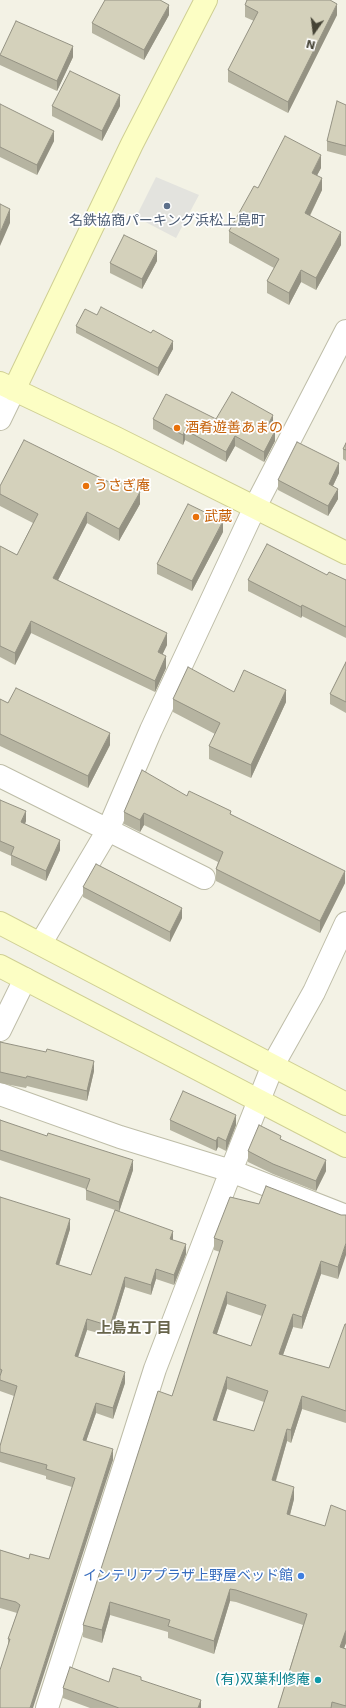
<!DOCTYPE html>
<meta charset="utf-8">
<style>
body{margin:0}
#map{position:relative;width:346px;height:1708px;overflow:hidden;background:#f3f2e5;font-family:"DejaVu Sans",sans-serif}
canvas{display:block}
.north{position:absolute;left:294px;top:12px;width:40px;height:40px;-webkit-text-stroke:3px #fff;paint-order:stroke;rotate:194deg;font-size:11px;font-weight:700;line-height:16px;text-align:center;color:#454335}
.north::after{content:'';display:block;margin:auto;width:14px;height:18px;background:#454335;clip-path:polygon(50% 0,100% 100%,50% 72%,0 100%)}
</style>
<div id="map">
<canvas width="346" height="1708"></canvas>
<div class="north">N</div>
</div>
<script>
const context = document.querySelector('canvas').getContext('2d');
context.lineJoin = 'round';
function paint(path, color) {
  context.fillStyle = color;
  context.fill(path, 'evenodd');
}
function shape(rows) {
  const path = new Path2D();
  for (const r of rows) {
    path.moveTo(r[0], r[1]);
    for (let i = 2; i < r.length; i += 2) path.lineTo(r[i], r[i + 1]);
  }
  return path;
}
function strokePath(path, color, width, dash) {
  context.strokeStyle = color;
  context.lineWidth = width;
  context.lineCap = dash ? 'butt' : 'round';
  context.setLineDash(dash || []);
  context.stroke(path);
}
function label(font, color, halo, rows, align = 'center') {
  context.font = font + ' "DejaVu Sans","Noto Sans JP",sans-serif';
  context.lineWidth = 3.5;
  context.setLineDash([]);
  context.textBaseline = 'middle';
  context.strokeStyle = halo;
  context.fillStyle = color;
  for (const [text, x, y, turn = 0] of rows) {
    context.save();
    context.translate(x, y);
    context.rotate((+turn || 0) * Math.PI / 180);
    context.textAlign = isNaN(turn) ? turn : align;
    if (halo) context.strokeText(text, 0, 0);
    context.fillText(text, 0, 0);
    context.restore();
  }
}
paint(shape([
 [156,177,199,195,176,238,136,217]
]), '#e3e3de');
const street = shape([
 [0,419,14,390],
 [0,776,204,878],
 [41,943,108,830,151,730,255,507,346,331],
 [0,1030,25,979],
 [0,1094,120,1137,231,1171,346,1216],
 [47,1708,155,1369,231,1171,273,1065,314,992,346,923]
]);
const secondary = shape([
 [0,383,116,438,346,553],
 [14,390,132,144,206,0],
 [0,923,346,1104],
 [0,966,346,1146]
]);
strokePath(street, '#bebda8', 24);
strokePath(secondary, '#cfcf93', 24);
strokePath(street, '#fff', 22);
strokePath(secondary, '#fcfec4', 22);
paint(shape([
 [245,5,337,15,288,113,228,82,228,70,254,21,245,17],
 [169,15,144,60,92,33,92,23],
 [0,55,73,57,57,91,0,65],
 [0,105,54,141,37,175,0,157],
 [346,105,346,156,327,151,327,141],
 [52,106,120,106,102,141,52,116],
 [321,168,317,175,322,190,310,216,341,245,316,290,301,282,289,305,267,293,267,281,274,268,229,243,229,231,258,188],
 [157,261,142,289,110,273,110,263],
 [97,315,173,349,158,376,76,333,76,326],
 [153,419,216,419,273,425,271,429,275,441,264,462,235,446,226,462,185,440,183,445,153,429],
 [346,443,346,461,343,459,343,449],
 [339,473,333,486,338,499,328,516,278,490,278,480],
 [0,486,140,504,119,541,87,523,58,580,167,645,162,654,166,668,155,692,31,633,15,665,0,657,0,546,17,555,33,523,0,506],
 [223,532,192,591,157,574,157,564],
 [327,575,346,580,346,638,302,616,301,618,248,591,248,580],
 [346,662,346,713,330,704,330,694],
 [234,692,286,702,251,778,209,759,209,746,215,734,173,712,173,699],
 [0,699,8,703,110,745,88,788,0,746],
 [187,796,231,814,345,883,320,933,216,881,216,869,218,862,144,825,140,832,124,824,124,812],
 [0,800,26,821,25,824,60,850,46,881,11,865,11,856,0,851],
 [83,887,182,918,170,942,83,897],
 [0,1042,94,1071,87,1101,27,1086,26,1088,0,1083],
 [0,1120,133,1170,119,1212,173,1240,186,1254,174,1285,156,1279,151,1295,125,1287,110,1336,87,1330,78,1357,125,1383,113,1419,96,1413,86,1441,113,1460,8,1646,8,1639,17,1613,0,1608,0,1550,29,1559,49,1559,72,1487,46,1479,46,1476,0,1462,0,1446,14,1396,0,1391,0,1197,70,1229,59,1265,91,1275,115,1210,86,1200,86,1189,0,1160],
 [170,1120,236,1125,226,1151,218,1147,216,1151,170,1130],
 [281,1139,326,1171,316,1191,273,1174,248,1162,248,1151],
 [259,1204,341,1215,338,1279,321,1274,302,1329,293,1327,283,1355,329,1368,346,1324,346,1423,302,1409,291,1443,287,1441,276,1481,294,1499,290,1515,325,1526,346,1511,346,1643,344,1648,346,1649,346,1708,278,1708,303,1625,236,1602,230,1601,214,1654,168,1638,168,1632,110,1615,102,1643,83,1637,83,1625,172,1396,220,1252,214,1250,214,1238],
 [227,1304,262,1316,251,1346,217,1334],
 [227,1389,264,1402,254,1431,216,1421],
 [141,1680,201,1708,90,1708,63,1698,63,1688,109,1682]
]), '#b6b4a1');
paint(shape([
 [337,4,337,15,288,113,288,102],
 [169,5,169,15,144,60,144,50],
 [73,46,73,57,57,91,57,81],
 [120,95,120,106,102,141,102,131],
 [54,131,54,141,37,175,37,165],
 [321,155,321,168,312,185,312,173],
 [322,178,322,190,305,225,305,213],
 [10,209,10,223,0,246,0,233],
 [341,232,341,245,316,290,316,278],
 [157,251,157,261,142,289,142,279],
 [301,270,301,282,289,305,289,293],
 [173,341,173,349,158,376,158,368],
 [273,415,273,425,267,437,267,427],
 [185,430,185,440,183,445,183,435],
 [275,431,275,441,264,462,264,452],
 [235,436,235,446,226,462,226,452],
 [339,463,339,473,329,494,329,484],
 [338,489,338,499,328,516,328,506],
 [140,492,140,504,119,541,119,529],
 [87,512,87,523,53,590,53,578],
 [223,521,223,532,192,591,192,581],
 [302,605,302,616,301,618,301,607],
 [31,621,31,633,15,665,15,653],
 [167,633,167,645,158,664,158,652],
 [166,656,166,668,155,692,155,681],
 [286,690,286,702,251,778,251,765],
 [110,733,110,745,88,788,88,776],
 [26,811,26,821,21,832,21,822],
 [144,813,144,825,140,832,140,820],
 [60,840,60,850,46,881,46,871],
 [345,871,345,883,320,933,320,921],
 [182,908,182,918,170,942,170,932],
 [94,1061,94,1071,87,1101,87,1091],
 [236,1115,236,1125,226,1151,226,1141],
 [218,1137,218,1147,216,1151,216,1141],
 [133,1160,133,1170,119,1212,119,1202],
 [326,1160,326,1171,316,1191,316,1181],
 [70,1219,70,1229,56,1275,56,1264],
 [173,1231,173,1241,170,1239],
 [346,1243,346,1255,338,1279,338,1267],
 [186,1244,186,1254,174,1285,174,1275],
 [321,1261,321,1274,302,1329,302,1317],
 [156,1269,156,1279,151,1295,151,1285],
 [125,1277,125,1287,110,1336,110,1326],
 [227,1292,227,1304,213,1345,213,1333],
 [293,1314,293,1327,279,1366,279,1354],
 [87,1319,87,1330,75,1366,75,1356],
 [125,1372,125,1383,113,1419,113,1408],
 [227,1377,227,1389,213,1432,213,1420],
 [302,1396,302,1409,291,1443,291,1430],
 [96,1403,96,1413,83,1450,83,1440],
 [287,1429,287,1441,272,1493,272,1480],
 [113,1449,113,1460,33,1708,30,1708],
 [294,1487,294,1499,287,1526,287,1514],
 [230,1589,230,1601,214,1654,214,1641],
 [110,1602,110,1615,102,1643,102,1630],
 [346,1630,346,1643,340,1659,340,1647],
 [201,1700,201,1708,198,1708]
]), '#949283');
const building = shape([
 [105,0,160,0,169,5,144,50,92,23,105,0],
 [247,0,330,0,337,4,288,102,228,70,258,12,245,5,247,0],
 [16,21,73,46,57,81,0,55,16,21],
 [70,71,120,95,102,131,52,106,70,71],
 [337,101,346,105,346,146,327,141,337,101],
 [0,104,54,131,37,165,0,147,0,104],
 [285,136,321,155,312,173,322,178,305,213,341,232,316,278,301,270,289,293,267,281,279,259,229,231,254,186,258,188,285,136],
 [0,204,10,209,0,233,0,204],
 [124,235,157,251,142,279,110,263,124,235],
 [101,307,151,333,153,330,173,341,158,368,76,326,85,309,97,315,101,307],
 [232,392,273,415,267,427,275,431,264,452,235,436,226,452,185,430,183,435,153,419,166,394,216,419,232,392],
 [24,440,113,484,116,479,140,492,119,529,87,512,53,578,167,633,158,652,166,656,155,681,31,621,15,653,0,646,0,546,17,555,38,514,0,494,0,486,24,440],
 [297,442,339,463,329,484,338,489,328,506,278,480,297,442],
 [346,443,346,450,343,449,346,443],
 [188,504,223,521,192,581,157,564,188,504],
 [267,544,327,575,329,572,346,580,346,627,302,605,301,607,248,580,267,544],
 [346,662,346,702,330,694,346,662],
 [188,667,234,692,244,670,286,690,251,765,209,746,220,723,173,699,188,667],
 [16,688,110,733,88,776,0,734,0,699,8,703,16,688],
 [142,770,187,796,189,791,231,811,230,814,345,871,320,921,216,869,223,852,144,813,140,820,124,812,142,770],
 [0,800,26,811,21,822,60,840,46,871,11,855,14,847,0,841,0,800],
 [96,864,182,908,170,932,83,887,96,864],
 [0,1042,46,1052,47,1049,94,1061,87,1091,27,1076,26,1078,0,1072,0,1042],
 [183,1091,236,1115,226,1141,218,1137,216,1141,170,1120,183,1091],
 [0,1120,47,1136,48,1133,133,1160,119,1202,86,1190,90,1179,0,1150,0,1120],
 [259,1125,281,1136,280,1139,326,1160,316,1181,273,1164,248,1151,259,1125],
 [266,1186,341,1215,346,1215,346,1243,338,1267,321,1261,302,1317,293,1314,279,1354,329,1368,345,1324,346,1324,346,1411,302,1396,291,1430,287,1429,272,1480,294,1487,287,1514,325,1526,331,1505,346,1511,346,1630,340,1647,346,1649,346,1706,332,1702,331,1708,278,1708,307,1614,236,1590,230,1589,214,1641,168,1626,170,1620,110,1602,102,1630,83,1625,158,1391,172,1396,223,1241,214,1238,230,1197,259,1204,266,1186],
 [227,1292,266,1305,251,1346,213,1333,227,1292],
 [227,1377,268,1391,254,1431,213,1420,227,1377],
 [0,1197,70,1219,56,1264,91,1275,115,1210,173,1231,170,1239,186,1244,174,1275,156,1269,151,1285,125,1277,110,1326,87,1319,75,1356,125,1372,113,1408,96,1403,83,1440,113,1449,30,1708,0,1708,0,1670,10,1639,8,1639,20,1605,16,1602,0,1598,0,1550,29,1559,30,1554,49,1559,75,1478,46,1469,47,1465,0,1452,0,1446,17,1386,0,1380,0,1376,2,1370,0,1369,0,1197],
 [70,1667,109,1682,113,1668,141,1677,141,1680,201,1700,198,1708,119,1708,63,1688,70,1667]
]);
paint(building, '#d4d1bb');
strokePath(building, '#949283', 1);
for (const [x, y, r, color] of [
 [167,206,4,"#5c6f8a"],
 [177,428,4,"#e8710a"],
 [86,486,4,"#e8710a"],
 [196,517,4,"#e8710a"],
 [301,1576,4,"#3f7fe0"],
 [318,1680,4,"#0f9aa8"]
]) {
  const dot = new Path2D();
  dot.arc(x, y, r, 0, 2 * Math.PI);
  context.fillStyle = color;
  context.fill(dot);
  strokePath(dot, '#fff', 1.5);
}
label('14px', '#4e5e75', '#fff', [
 ["名鉄協商パーキング浜松上島町",167,221]
]);
label('14px', '#c56008', '#fff', [
 ["酒肴遊善あまの",185,428],
 ["うさぎ庵",94,486],
 ["武蔵",204,517]
], 'left');
label('14px', '#366cbe', '#fff', [
 ["インテリアプラザ上野屋ベッド館",293,1576]
], 'right');
label('14px', '#0d838f', '#fff', [
 ["(有)双葉利修庵",310,1680]
], 'right');
label('bold 15px', '#68654c', '#fff', [
 ["上島五丁目",134,1329]
]);
</script>
